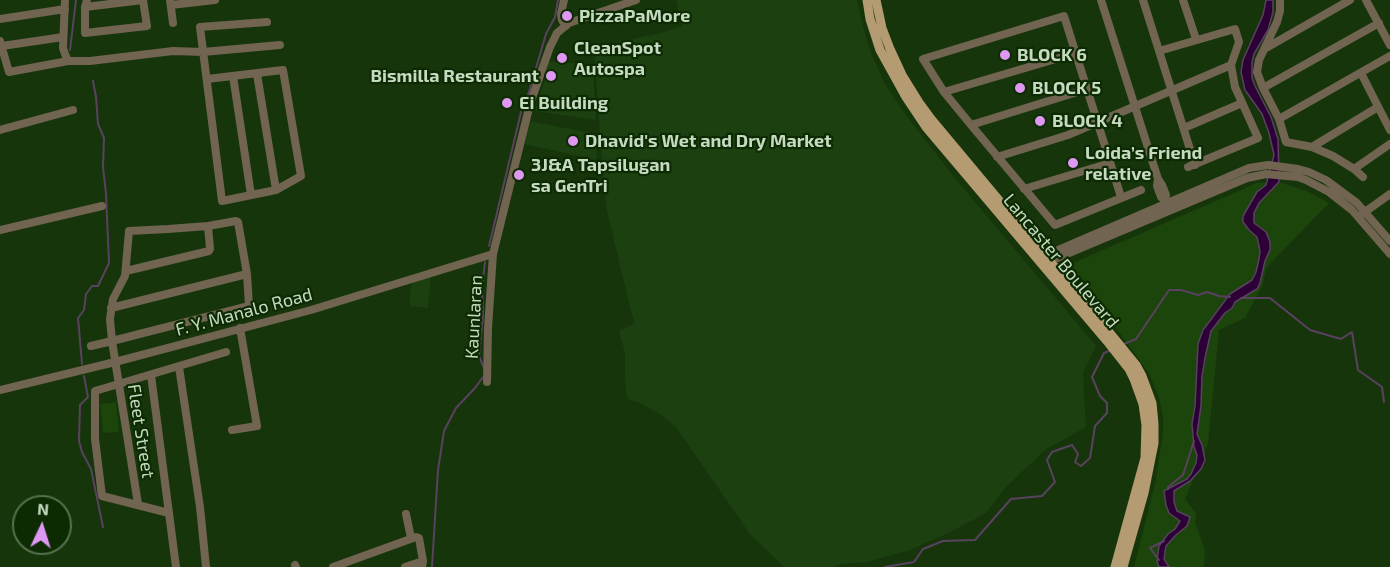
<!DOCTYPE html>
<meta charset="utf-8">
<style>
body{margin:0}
#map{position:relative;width:1390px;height:567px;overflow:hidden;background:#16350b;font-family:"Exo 2",sans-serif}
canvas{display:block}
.north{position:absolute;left:12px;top:495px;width:60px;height:60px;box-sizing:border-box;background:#0c2b02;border:2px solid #56714e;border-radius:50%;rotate:4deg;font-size:16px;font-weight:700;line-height:24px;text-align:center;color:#c6d9c1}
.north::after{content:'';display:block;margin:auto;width:21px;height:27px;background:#de98f2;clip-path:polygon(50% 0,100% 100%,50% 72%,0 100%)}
</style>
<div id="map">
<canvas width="1390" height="567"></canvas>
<div class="north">N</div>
</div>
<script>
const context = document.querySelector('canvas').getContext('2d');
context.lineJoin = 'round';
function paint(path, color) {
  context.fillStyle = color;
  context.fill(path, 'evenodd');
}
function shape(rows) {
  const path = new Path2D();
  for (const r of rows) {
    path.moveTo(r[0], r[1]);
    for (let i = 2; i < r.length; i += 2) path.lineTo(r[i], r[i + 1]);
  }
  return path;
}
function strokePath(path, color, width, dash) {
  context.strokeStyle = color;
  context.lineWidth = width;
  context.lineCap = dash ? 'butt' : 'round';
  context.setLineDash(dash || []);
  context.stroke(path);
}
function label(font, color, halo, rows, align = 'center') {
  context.font = font + ' "Exo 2",sans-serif';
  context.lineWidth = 4.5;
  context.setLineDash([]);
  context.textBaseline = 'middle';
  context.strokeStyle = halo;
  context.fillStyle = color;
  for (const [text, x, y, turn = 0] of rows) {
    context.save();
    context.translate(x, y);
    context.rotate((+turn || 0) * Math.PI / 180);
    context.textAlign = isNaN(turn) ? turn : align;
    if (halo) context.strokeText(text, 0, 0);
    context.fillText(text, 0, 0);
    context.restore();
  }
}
paint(shape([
 [676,0,857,0,865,34,871,53,884,82,902,110,954,177,1096,346,1083,373,1086,427,1045,450,1005,488,986,513,975,519,948,533,910,550,866,562,842,564,833,567,784,567,750,534,676,427,660,414,638,402,631,401,627,398,625,376,625,352,619,331,635,323,631,311,607,211,601,149,594,47,661,33,682,26],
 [548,61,593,65,596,120,535,111,545,79],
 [529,121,597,134,596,160,524,144],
 [431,276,428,308,410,306,410,291,414,280]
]), '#1c4010');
paint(shape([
 [1279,182,1309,192,1329,203,1266,268,1263,284,1245,318,1219,330,1208,444,1185,499,1196,513,1195,522,1205,550,1204,567,1134,567,1155,484,1163,432,1163,417,1159,397,1149,373,1099,305,1065,270,1066,266,1257,183],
 [116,402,119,432,103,433,100,404]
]), '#1b450b');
const water = shape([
 [1266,0,1273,0,1273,12,1268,30,1254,54,1252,62,1252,78,1255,86,1271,117,1278,139,1279,182,1259,203,1254,213,1254,223,1266,232,1270,242,1270,250,1265,261,1260,283,1257,289,1235,302,1232,308,1225,313,1211,331,1205,358,1202,376,1201,406,1197,434,1202,445,1205,460,1201,469,1190,481,1174,491,1174,502,1177,511,1190,517,1187,526,1176,535,1166,546,1164,559,1169,567,1159,567,1157,561,1159,546,1168,534,1175,529,1180,521,1169,513,1166,505,1164,491,1187,479,1191,474,1196,463,1197,455,1194,447,1192,424,1195,406,1198,344,1203,330,1230,294,1252,280,1256,272,1259,259,1260,251,1257,237,1249,230,1243,222,1243,216,1257,192,1266,185,1274,155,1269,133,1262,114,1245,90,1241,72,1243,60,1263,15,1266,0]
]);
paint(water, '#2c0037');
strokePath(water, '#5a4160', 1.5);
strokePath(shape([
 [70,50,76,0],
 [489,246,522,108,529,92,546,34,555,17,558,0],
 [1241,298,1270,298,1310,330,1341,339,1352,332,1358,370,1382,387,1384,402],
 [1124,344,1136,339,1169,290,1181,290,1198,295,1207,292,1219,296,1230,297],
 [82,364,78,318,84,310,86,294,92,286,98,286,109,263,106,194,103,167,104,138,98,124,96,97,93,81],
 [484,368,479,356,483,315,482,287,485,262],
 [84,376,88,397,80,405,79,441,82,452,91,469,103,527],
 [1168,489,1168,487,1183,475,1194,441],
 [1159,560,1150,548,1164,541],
 [432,567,438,470,444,431,456,408,475,388,483,377],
 [885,567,914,562,923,549,943,541,975,540,1011,499,1042,496,1055,482,1047,460,1052,452,1072,445,1078,454,1075,462,1081,466,1090,458,1095,426,1107,413,1107,403,1100,396,1092,377,1104,353,1111,350]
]), '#5a4160', 2);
strokePath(shape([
 [65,0,63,48,65,54,68,61,90,61,173,51,203,52,280,45],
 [87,0,85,7,85,33,147,26,143,0],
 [170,0,173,23],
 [564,0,561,14,562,20,566,26],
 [1101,0,1158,179,1157,186,1161,197,1165,200,1168,207],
 [1143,0,1195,165],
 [1183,0,1196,39],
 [1280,0,1280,11,1277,22,1259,60,1257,72,1263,88,1279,119,1286,142,1312,147,1333,156,1354,169,1363,177],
 [1366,0,1390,45],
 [171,5,215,0],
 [85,7,143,0],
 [0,19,65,9],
 [0,41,9,72,68,61],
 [2,46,63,37],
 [1266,48,1350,0],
 [1159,51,1235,29,1239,42,1231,65,1235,87,1258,138,1188,167],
 [1361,73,1390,130],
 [257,74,276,190],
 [233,76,251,195],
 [207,79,283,70,301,176,276,190,222,201,200,27,267,22],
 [1263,88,1379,23],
 [944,92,1076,53],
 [1279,119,1390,56],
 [971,125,1087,89],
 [1184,128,1242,103],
 [0,130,73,110],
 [1312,147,1378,107],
 [997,157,1068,135,1231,65],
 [1354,169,1390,144],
 [1158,179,1162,185,1166,195,1165,200],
 [1024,189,1110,163],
 [1121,197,1064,16,923,59,944,92,971,125,1055,225,1141,190],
 [1362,214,1390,194],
 [0,230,102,206],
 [1042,257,1249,168,1268,165,1298,169,1309,172,1326,180,1357,203,1390,241],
 [1047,261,1050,261,1247,178,1266,174,1298,177,1306,180,1329,192,1352,210,1390,254],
 [126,271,209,251,210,249,208,226],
 [111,308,247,274],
 [91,346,112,341,249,306,247,274,238,222,236,221,208,226,168,229,129,231,125,276,113,299,110,319,112,341,138,504],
 [179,367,200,507,206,567],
 [151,375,176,567],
 [487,382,488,328,493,254,530,104,550,47,557,33,569,23,636,0],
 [0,390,115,362,311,310,493,254],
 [232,430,257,426,240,328],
 [169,513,102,496,95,439,95,391,226,352],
 [406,514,411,538],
 [295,565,296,567],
 [333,567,416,537,419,538,423,561,422,567],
 [405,567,423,561]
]), '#716450', 8);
strokePath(shape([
 [867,0,870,19,880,50,906,97,926,127,1107,341,1129,369,1134,379,1143,404,1146,425,1145,458,1115,567],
 [876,0,882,28,890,49,902,75,920,104,931,119,1113,337,1136,365,1142,376,1152,403,1154,424,1154,443,1144,493,1123,567]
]), '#b59b71', 9);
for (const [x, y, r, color] of [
 [567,16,6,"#de98f2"],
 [1005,55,6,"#de98f2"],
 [562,58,6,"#de98f2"],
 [551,76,6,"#de98f2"],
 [1020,88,6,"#de98f2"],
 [507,103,6,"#de98f2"],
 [1040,121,6,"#de98f2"],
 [573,141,6,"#de98f2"],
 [1073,163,6,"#de98f2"],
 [519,175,6,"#de98f2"]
]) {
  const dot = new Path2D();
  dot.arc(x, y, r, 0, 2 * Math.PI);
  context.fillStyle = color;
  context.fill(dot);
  strokePath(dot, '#0c2b02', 2);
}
label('bold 18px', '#c6d9c1', '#0c2b02', [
 ["PizzaPaMore",579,16],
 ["CleanSpot",574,48],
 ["Autospa",574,69],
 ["BLOCK 6",1017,55],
 ["Bismilla Restaurant",539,76,"right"],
 ["BLOCK 5",1032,88],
 ["Ei Building",519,103],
 ["BLOCK 4",1052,121],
 ["Dhavid's Wet and Dry Market",585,141],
 ["Loida’s Friend",1085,153],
 ["relative",1085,174],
 ["3J&A Tapsilugan",531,165],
 ["sa GenTri",531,186]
], 'left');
label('18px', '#c6d9c1', '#0c2b02', [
 ["Lancaster Boulevard",1061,261,50],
 ["F. Y. Manalo Road",244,312,-15],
 ["Kaunlaran",474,317,-87],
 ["Fleet Street",141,431,81]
]);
</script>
